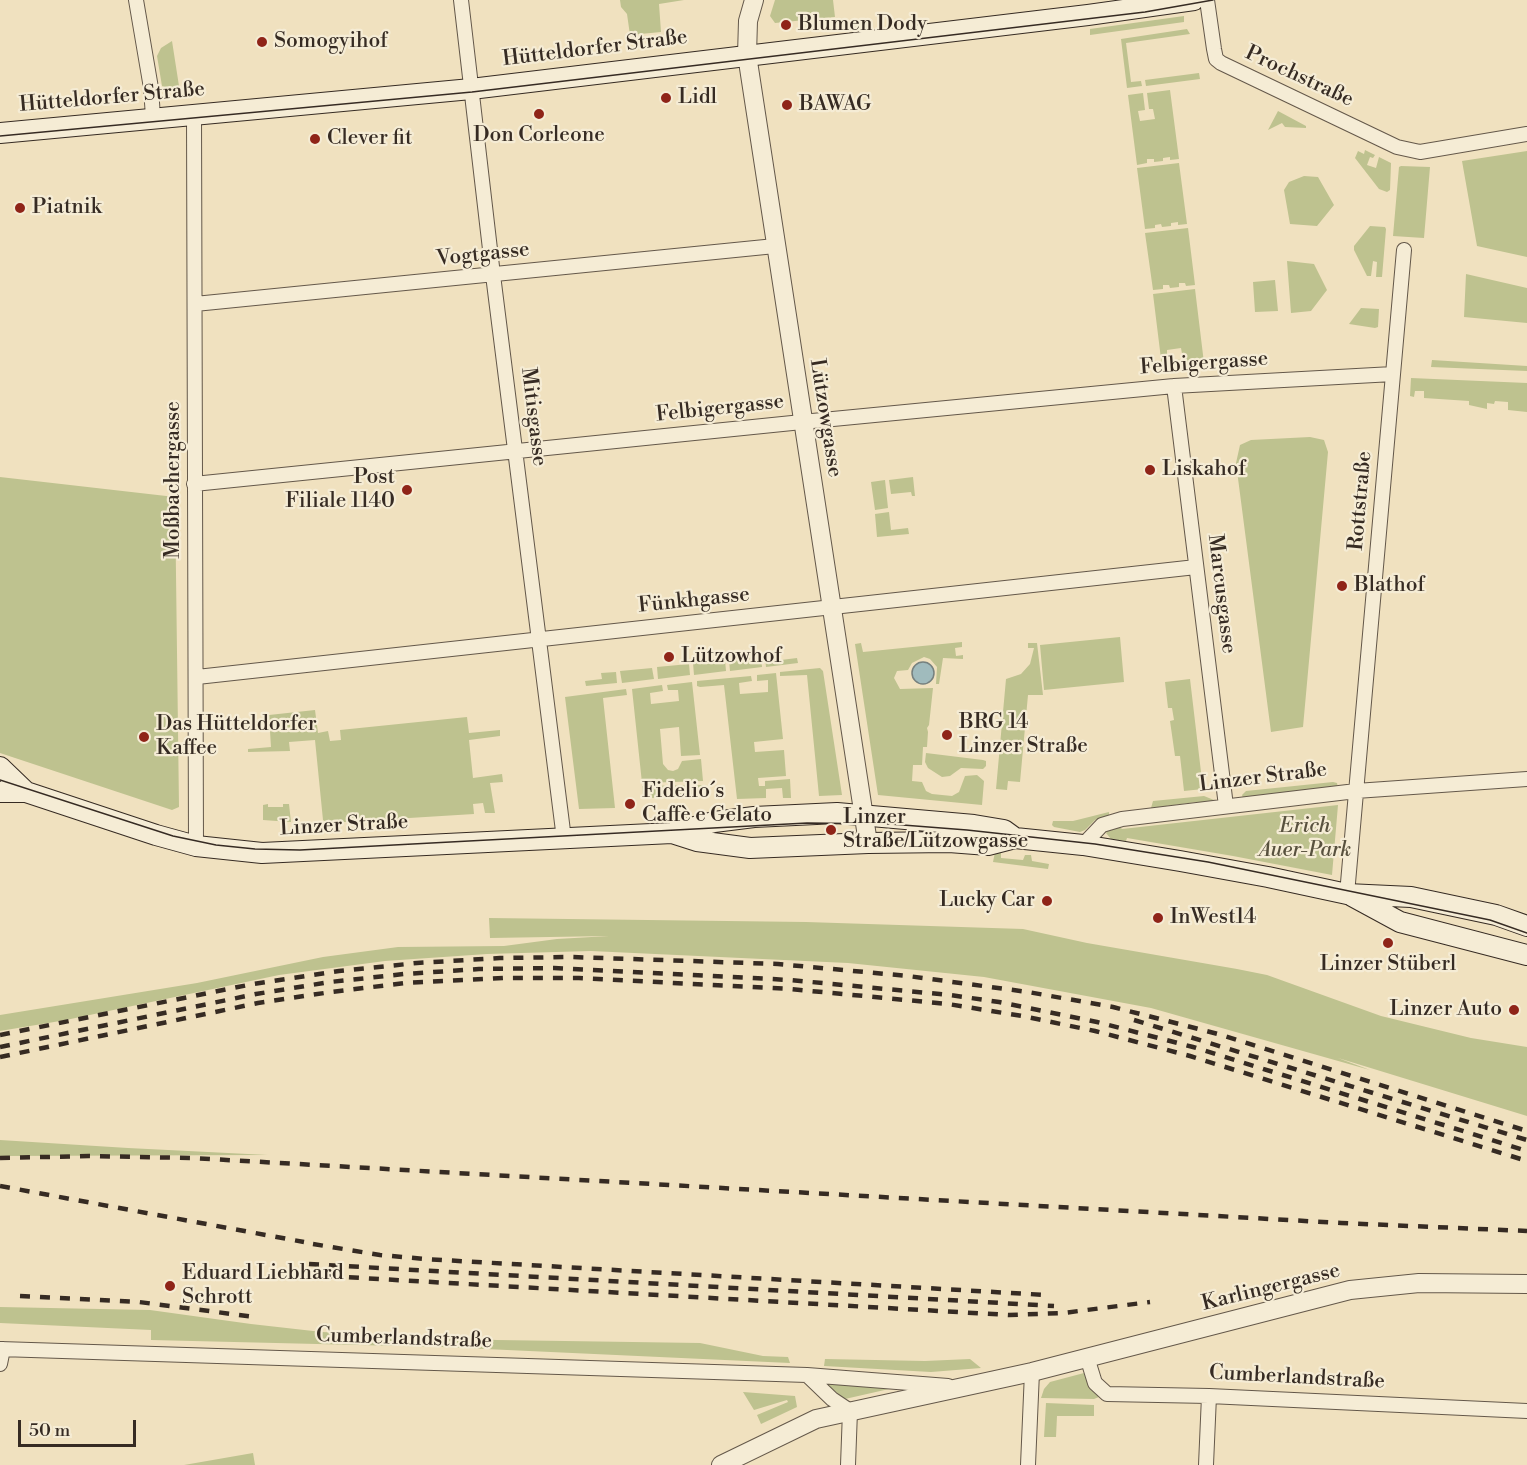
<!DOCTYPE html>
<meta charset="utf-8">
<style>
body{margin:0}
#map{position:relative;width:1527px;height:1465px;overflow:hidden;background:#f0e1bf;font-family:"Libre Bodoni",serif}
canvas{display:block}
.scale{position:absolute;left:18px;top:1420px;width:118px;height:27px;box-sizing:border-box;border:3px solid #362b23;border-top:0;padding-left:8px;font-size:18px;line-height:21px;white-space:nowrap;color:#362b23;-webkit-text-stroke:4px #f5ecd5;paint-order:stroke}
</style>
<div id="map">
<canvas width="1527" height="1465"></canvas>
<div class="scale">50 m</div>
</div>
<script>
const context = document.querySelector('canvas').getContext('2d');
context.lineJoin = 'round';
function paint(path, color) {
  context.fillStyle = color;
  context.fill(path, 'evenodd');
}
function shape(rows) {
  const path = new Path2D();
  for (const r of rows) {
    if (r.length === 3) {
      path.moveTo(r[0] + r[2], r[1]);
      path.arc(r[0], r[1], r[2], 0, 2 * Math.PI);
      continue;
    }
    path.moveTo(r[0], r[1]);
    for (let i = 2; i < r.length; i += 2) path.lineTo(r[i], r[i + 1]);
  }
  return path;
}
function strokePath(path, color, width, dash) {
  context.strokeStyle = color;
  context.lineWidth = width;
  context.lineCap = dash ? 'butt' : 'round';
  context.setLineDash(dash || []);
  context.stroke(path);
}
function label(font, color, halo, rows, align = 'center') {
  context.font = font + ' "Libre Bodoni",serif';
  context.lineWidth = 4.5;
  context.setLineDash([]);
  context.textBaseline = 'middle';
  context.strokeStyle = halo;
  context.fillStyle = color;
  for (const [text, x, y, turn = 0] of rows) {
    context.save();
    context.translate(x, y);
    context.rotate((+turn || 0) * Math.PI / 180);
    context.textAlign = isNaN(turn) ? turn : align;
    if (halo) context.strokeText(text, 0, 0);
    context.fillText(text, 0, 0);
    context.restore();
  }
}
paint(shape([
 [620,0,684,0,659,4,661,32,630,35,627,14,621,7],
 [775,0,833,0,835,17,775,23,770,16],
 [1184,16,1184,22,1090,35,1090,29],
 [1187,29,1190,34,1126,43,1131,82,1141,81,1142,86,1127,88,1121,39],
 [172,41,179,86,167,88,162,86,157,56,161,48],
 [1199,73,1200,79,1146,86,1145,80],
 [1170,90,1179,159,1170,160,1170,157,1163,158,1163,161,1154,162,1154,159,1147,159,1147,163,1137,165,1128,95,1143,93,1145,110,1138,111,1140,121,1155,119,1153,109,1149,109,1147,93],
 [1278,111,1306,126,1306,128,1285,127,1282,123,1268,130],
 [1365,150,1375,155,1373,158,1370,157,1367,165,1376,168,1379,157,1391,163,1390,190,1387,192,1379,189,1355,158,1358,151,1364,154],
 [1527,151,1527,257,1477,246,1462,161],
 [1179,163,1187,224,1178,225,1178,222,1171,223,1171,226,1162,227,1161,224,1155,225,1155,228,1145,229,1137,168],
 [1401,166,1430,167,1424,238,1393,236,1399,167],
 [1304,176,1318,177,1334,205,1317,226,1290,224,1284,190,1289,182],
 [1370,226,1385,227,1386,229,1382,277,1376,277,1377,262,1373,261,1371,276,1367,276,1354,250,1354,246],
 [1188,228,1195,285,1186,286,1185,283,1179,283,1179,287,1170,288,1169,285,1163,285,1163,289,1153,290,1145,233],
 [1287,261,1314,264,1327,290,1311,311,1291,313],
 [1466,274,1527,288,1527,323,1464,317],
 [1275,280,1278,311,1255,312,1253,282],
 [1195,289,1204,363,1178,365,1177,360,1183,359,1181,348,1167,350,1167,361,1173,360,1174,366,1162,367,1153,294],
 [1361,308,1379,309,1378,327,1375,328,1349,324],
 [1432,360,1527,366,1527,371,1431,367],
 [1411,378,1527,383,1527,412,1508,410,1508,402,1495,401,1494,404,1487,403,1487,409,1469,405,1469,401,1424,398,1424,391,1415,391,1414,397,1410,396],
 [1310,437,1324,440,1328,452,1303,727,1271,732,1236,463,1240,445,1251,440],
 [0,477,175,497,179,807,172,810,0,753],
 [913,477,915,496,912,496,911,492,891,494,889,480],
 [885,480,888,508,875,510,871,482],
 [889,512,891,530,908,528,909,534,877,537,875,514],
 [1120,637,1124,682,1044,690,1040,645],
 [962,642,962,647,955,648,956,656,963,655,963,659,943,658,939,684,936,684,937,667,930,659,924,657,912,663,908,670,897,671,894,678,900,689,933,688,929,725,927,728,928,732,927,747,923,747,922,765,913,765,912,781,922,782,926,791,932,794,952,796,959,792,965,776,977,775,984,781,982,805,878,795,855,644,861,643,863,652],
 [1028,643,1037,643,1043,695,1028,695,1020,782,1008,781,1007,790,996,789,1006,679,1021,674,1030,664,1034,648,1028,648],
 [780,654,781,660,797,658,798,663,766,667,765,656],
 [761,656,762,667,730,671,729,660],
 [725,660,726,671,694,675,693,663],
 [689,664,690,675,658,679,657,667],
 [652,668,654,679,622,683,620,671],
 [820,668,823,671,842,795,819,796,807,675,780,676,780,672],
 [616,672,617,683,586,686,585,681,602,679,601,673],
 [776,673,783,739,754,742,755,752,784,750,786,776,758,778,759,786,765,786,765,781,790,779,791,798,783,798,782,788,766,789,766,798,737,799,724,685,700,687,697,686,697,681,751,676,752,681,739,683,740,694,768,692,768,680,757,681,757,675],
 [1190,679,1203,789,1184,791,1180,756,1175,756,1170,721,1174,720,1172,708,1168,708,1165,682],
 [692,682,700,755,681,756,679,727,660,729,663,764,668,770,673,771,678,769,682,761,701,759,703,781,642,783,632,689,662,685,663,691,650,693,651,704,679,701,678,690,668,690,667,685],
 [626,689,627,695,603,698,615,808,579,809,565,697],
 [315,710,318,733,328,731,330,741,341,740,340,730,467,717,469,733,500,730,500,736,469,740,473,778,502,774,503,782,490,783,495,813,485,813,483,803,473,804,474,814,328,823,323,820,315,740,289,742,290,751,248,752,248,749,271,747,269,715],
 [926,753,983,760,986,761,986,766,983,769,961,768,950,776,942,777,928,768,925,762],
 [1333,782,1337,783,1338,788,1243,798,1242,795,1246,791],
 [706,785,707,797,643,798,642,786],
 [1204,796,1214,800,1208,804,1198,805,1197,802,1151,808,1153,801],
 [268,804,268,807,283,807,283,804,289,804,291,822,263,820,263,805],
 [1338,805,1332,875,1233,856,1127,838,1126,841,1111,839,1106,833,1108,829,1119,826,1122,829],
 [1109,812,1109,816,1095,820,1085,830,1080,832,1054,827,1052,825,1053,821,1073,821],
 [995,852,1001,853,1001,858,1023,860,1025,855,1031,855,1032,861,1049,864,1048,869,993,862],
 [489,918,806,922,1023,929,1087,943,1237,969,1267,975,1381,1016,1471,1038,1527,1047,1527,1116,1338,1058,1370,1070,1151,1008,984,977,848,963,591,951,487,954,385,961,279,975,66,1020,0,1031,0,1015,197,983,323,957,398,947,504,946,557,939,609,936,490,938],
 [0,1140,128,1148,268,1155,0,1156],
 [0,1307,150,1310,251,1324,322,1332,497,1340,700,1343,763,1356,788,1357,790,1363,442,1347,151,1340,151,1330,0,1323],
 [825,1359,925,1361,970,1359,981,1368,931,1372,824,1366],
 [1084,1373,1090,1389,1099,1397,1094,1399,1041,1398,1044,1389,1050,1382],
 [818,1378,888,1388,889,1389,845,1399],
 [743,1392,795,1396,797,1407,761,1424,757,1415,788,1402,787,1400,754,1410],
 [1046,1403,1094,1405,1094,1416,1057,1416,1056,1437,1044,1437],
 [253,1453,255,1465,184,1465]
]), '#bec28f');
const water = shape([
 [923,673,11]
]);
paint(water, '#a0bbbd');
strokePath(water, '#76817f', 1.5);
const minor = shape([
 [136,0,151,88,153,117],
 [461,0,493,275,564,839],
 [1207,0,1214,49,1216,59,1221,63,1397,147,1420,152,1527,134],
 [194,114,196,846],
 [195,304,775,246],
 [1174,386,1226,806],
 [194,484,802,422,1174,386,1393,374],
 [197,677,1196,567],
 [1083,845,1102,825,1122,819,1356,791,1527,779],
 [1347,894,1404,250],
 [0,1349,807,1375,948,1386],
 [1087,1357,1095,1383,1107,1394,1209,1396,1527,1411],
 [0,1364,3,1349],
 [807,1375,832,1399,850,1411,848,1465],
 [1028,1465,1032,1372],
 [1206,1465,1209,1396]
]);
const tertiary = shape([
 [754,0,748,21,747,55,868,843],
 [721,1465,816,1419,1032,1372,1350,1290,1419,1283,1527,1284]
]);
const secondary = shape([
 [0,133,471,89,1088,15,1194,0],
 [0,767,26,792],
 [0,792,26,792,156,835,196,846,262,853,672,833,714,822,754,817,837,813,974,825,1004,830,1015,838],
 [672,833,697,841,750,848,868,843,949,842,988,845,1015,838,1083,845,1180,861,1268,877,1347,894,1411,897,1496,915,1527,926],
 [1352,896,1400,922,1527,955]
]);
strokePath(minor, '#64584a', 16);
strokePath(tertiary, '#64584a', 20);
strokePath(secondary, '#362b23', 22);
strokePath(minor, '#f5ecd5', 14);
strokePath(tertiary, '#f5ecd5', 18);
strokePath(secondary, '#f5ecd5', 20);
strokePath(shape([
 [0,136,472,92,1145,12,1213,0],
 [0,780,173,836,216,845,255,849,300,850,807,823,890,824,967,830,1095,844,1208,862,1490,920,1527,933]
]), '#362b23', 1.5);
strokePath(shape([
 [1134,1020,1527,1140],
 [0,1035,253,984,339,971,417,963,500,958,572,957,778,964,908,976,1028,992,1113,1007,1218,1034,1527,1131],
 [0,1047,256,994,330,982,404,974,479,969,554,968,790,980,950,995,999,1002,1097,1022,1193,1047,1527,1151],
 [0,1057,258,1003,331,992,405,983,504,978,579,978,790,989,948,1004,1022,1016,1095,1031,1190,1056,1527,1161],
 [0,1158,89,1156,192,1158,1341,1223,1527,1231],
 [0,1186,304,1242],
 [313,1244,380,1255,425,1259,1046,1295],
 [309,1264,1054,1306],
 [309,1275,1009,1315,1063,1313,1150,1302],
 [20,1296,139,1302,255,1317]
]), '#362b23', 4.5, [10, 10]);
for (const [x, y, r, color] of [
 [786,25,6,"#8f2418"],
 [262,42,6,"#8f2418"],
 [666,98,6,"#8f2418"],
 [787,105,6,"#8f2418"],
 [539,114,6,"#8f2418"],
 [315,139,6,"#8f2418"],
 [20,208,6,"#8f2418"],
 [1150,470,6,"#8f2418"],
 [407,490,6,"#8f2418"],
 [1342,586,6,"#8f2418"],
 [669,657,6,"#8f2418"],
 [947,735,6,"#8f2418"],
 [144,737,6,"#8f2418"],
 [630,804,6,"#8f2418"],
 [831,830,6,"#8f2418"],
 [1047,901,6,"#8f2418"],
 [1158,918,6,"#8f2418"],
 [1388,943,6,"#8f2418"],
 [1514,1010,6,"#8f2418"],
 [170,1286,6,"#8f2418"]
]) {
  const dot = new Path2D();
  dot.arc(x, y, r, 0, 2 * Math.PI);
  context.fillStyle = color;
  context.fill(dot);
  strokePath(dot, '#f5ecd5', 2);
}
label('21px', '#362b23', '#f5ecd5', [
 ["Blumen Dody",798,25],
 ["Somogyihof",274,42],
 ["Lidl",678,98],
 ["BAWAG",799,105],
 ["Don Corleone",539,136,"center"],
 ["Clever fit",327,139],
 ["Piatnik",32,208],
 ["Liskahof",1162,470],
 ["Post",395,478,"right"],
 ["Filiale 1140",395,502,"right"],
 ["Blathof",1354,586],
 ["Lützowhof",681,657],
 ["BRG 14",959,723],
 ["Linzer Straße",959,747],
 ["Das Hütteldorfer",156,725],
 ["Kaffee",156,749],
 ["Fidelio´s",642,792],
 ["Caffè e Gelato",642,816],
 ["Linzer",843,818],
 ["Straße/Lützowgasse",843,842],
 ["Lucky Car",1035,901,"right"],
 ["InWest14",1170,918],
 ["Linzer Stüberl",1388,965,"center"],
 ["Linzer Auto",1502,1010,"right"],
 ["Eduard Liebhard",182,1274],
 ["Schrott",182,1298]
], 'left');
label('21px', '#362b23', '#f5ecd5', [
 ["Hütteldorfer Straße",595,49,-7],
 ["Prochstraße",1299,77,25],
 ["Hütteldorfer Straße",112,98,-5],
 ["Vogtgasse",483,255,-6],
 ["Felbigergasse",1204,364,-4],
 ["Felbigergasse",720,409,-6],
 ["Mitisgasse",533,417,83],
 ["Lützowgasse",825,418,81],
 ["Moßbachergasse",174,480,-90],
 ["Rottstraße",1361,501,-85],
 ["Marcusgasse",1221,594,83],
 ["Fünkhgasse",694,601,-6],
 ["Linzer Straße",1263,778,-7],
 ["Linzer Straße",344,826,-3],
 ["Karlingergasse",1271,1288,-14],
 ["Cumberlandstraße",404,1339,2],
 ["Cumberlandstraße",1297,1378,3]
]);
label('italic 21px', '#58513e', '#f5ecd5', [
 ["Erich",1305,827],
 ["Auer-Park",1305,851]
]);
</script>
